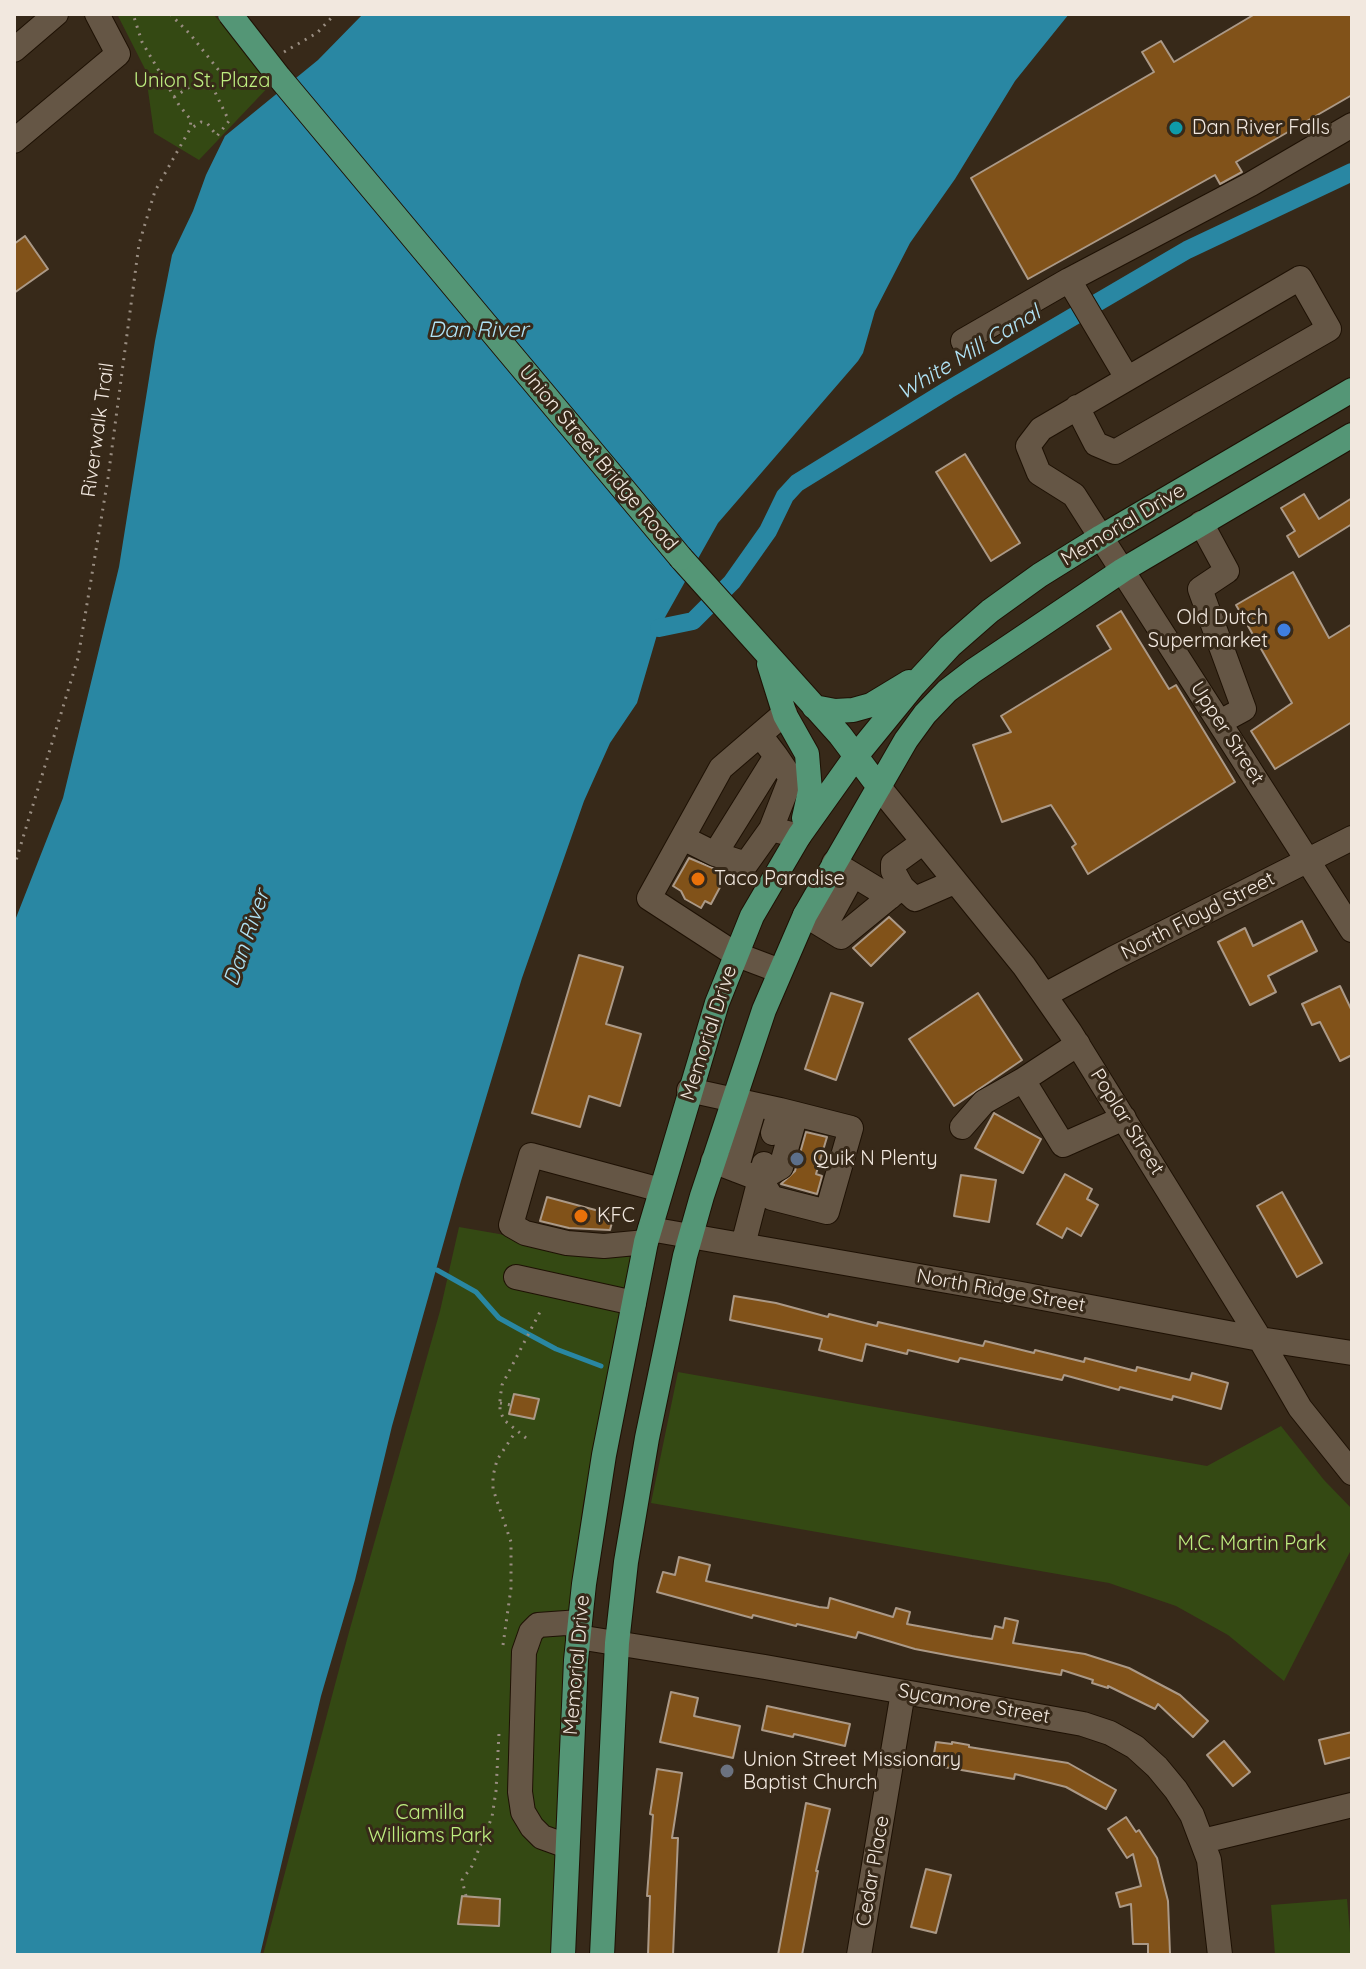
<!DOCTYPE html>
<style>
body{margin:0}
#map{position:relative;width:1366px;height:1969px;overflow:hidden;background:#372919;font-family:Quicksand,sans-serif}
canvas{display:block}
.frame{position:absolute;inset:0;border:16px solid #f2e8df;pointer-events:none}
</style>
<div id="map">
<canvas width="1366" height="1969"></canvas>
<div class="frame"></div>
</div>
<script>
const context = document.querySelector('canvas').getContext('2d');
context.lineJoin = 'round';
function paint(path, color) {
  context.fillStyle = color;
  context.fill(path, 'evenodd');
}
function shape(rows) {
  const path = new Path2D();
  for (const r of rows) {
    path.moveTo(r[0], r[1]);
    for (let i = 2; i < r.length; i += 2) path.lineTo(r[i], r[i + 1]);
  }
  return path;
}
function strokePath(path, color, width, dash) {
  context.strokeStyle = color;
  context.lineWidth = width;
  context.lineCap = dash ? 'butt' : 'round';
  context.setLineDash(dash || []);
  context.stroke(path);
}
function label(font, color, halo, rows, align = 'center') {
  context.font = font + ' Quicksand,sans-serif';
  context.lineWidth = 6;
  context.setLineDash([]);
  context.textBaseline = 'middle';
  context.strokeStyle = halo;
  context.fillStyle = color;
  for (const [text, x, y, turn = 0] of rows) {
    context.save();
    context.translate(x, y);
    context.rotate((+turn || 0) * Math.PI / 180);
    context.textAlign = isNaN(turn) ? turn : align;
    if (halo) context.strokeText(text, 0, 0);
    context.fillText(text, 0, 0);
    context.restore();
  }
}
paint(shape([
 [117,14,213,14,274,81,199,160,154,133,145,69],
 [459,1227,631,1257,583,1504,567,1640,551,1955,263,1955,349,1632,440,1311],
 [678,1372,1207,1466,1281,1426,1324,1480,1352,1509,1352,1548,1284,1681,1228,1635,1176,1606,1109,1583,651,1503],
 [1347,1899,1352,1955,1275,1955,1271,1905]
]), '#344913');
paint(shape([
 [363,14,1069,14,1015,81,955,179,910,243,875,311,863,353,858,361,718,523,659,628,637,703,610,743,584,801,522,978,461,1181,392,1426,355,1580,321,1696,260,1955,14,1955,14,923,63,798,119,567,155,341,172,255,193,211,206,175,225,136,318,60]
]), '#2987a3');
strokePath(shape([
 [437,1270,476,1292,499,1318,517,1328,556,1349,601,1366]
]), '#2987a3', 5);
strokePath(shape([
 [659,628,693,621,732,582,768,531,785,496,797,483,948,390,1187,250,1352,172]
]), '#2987a3', 18);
const building = shape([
 [1255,14,1352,14,1352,95,1236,162,1242,172,1220,184,1215,175,1028,279,971,178,1154,72,1142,52,1161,41,1174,62,1255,14],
 [25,236,48,269,14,293,14,244,25,236],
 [965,454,1020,543,991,561,936,472,965,454],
 [1304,494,1319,519,1352,498,1352,524,1299,557,1287,536,1295,531,1281,508,1304,494],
 [1293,572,1329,638,1352,624,1352,722,1275,769,1251,731,1292,703,1236,605,1293,572],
 [1121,611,1169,689,1176,685,1235,782,1088,874,1072,847,1076,844,1051,805,1002,822,973,745,1011,732,1001,716,1111,649,1097,626,1121,611],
 [689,858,727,874,711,904,705,901,701,908,685,899,681,891,673,886,689,858],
 [889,917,905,932,871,966,853,948,889,917],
 [1302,921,1317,951,1268,976,1276,992,1250,1005,1218,942,1245,928,1253,946,1302,921],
 [579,955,623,967,606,1024,641,1034,620,1106,589,1096,580,1127,532,1113,579,955],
 [1340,986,1352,1011,1352,1055,1340,1061,1320,1022,1312,1025,1302,1004,1340,986],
 [831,993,863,1003,836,1080,805,1069,831,993],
 [978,993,1022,1060,954,1106,909,1039,978,993],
 [994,1113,1041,1139,1023,1173,975,1148,994,1113],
 [806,1132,827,1137,816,1174,822,1176,817,1194,781,1184,795,1171,806,1132],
 [1065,1174,1092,1189,1087,1199,1098,1205,1081,1236,1067,1228,1062,1238,1037,1224,1065,1174],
 [961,1175,996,1180,989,1222,954,1216,961,1175],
 [1282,1192,1322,1263,1297,1277,1257,1206,1282,1192],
 [547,1197,614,1215,610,1230,569,1228,540,1221,547,1197],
 [734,1296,776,1303,828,1317,829,1314,877,1326,878,1322,983,1346,985,1341,1034,1353,1035,1350,1084,1362,1085,1358,1136,1371,1137,1367,1190,1380,1192,1373,1228,1383,1221,1409,1173,1396,1172,1400,1120,1387,1119,1390,1064,1375,1062,1380,960,1358,958,1362,908,1350,907,1354,866,1344,862,1361,819,1350,822,1339,730,1320,734,1296],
 [514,1394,539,1399,534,1419,509,1414,514,1394],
 [679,1557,710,1565,706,1581,819,1607,828,1608,830,1598,893,1617,896,1608,910,1612,907,1624,972,1636,992,1639,995,1626,1003,1628,1005,1618,1018,1621,1013,1643,1085,1654,1129,1668,1180,1695,1208,1721,1193,1737,1158,1704,1155,1709,1108,1686,1108,1688,1092,1683,1093,1680,1062,1670,1061,1675,957,1657,915,1649,858,1632,856,1638,797,1624,796,1626,753,1615,752,1618,657,1592,663,1572,675,1575,679,1557],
 [671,1692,698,1698,694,1716,740,1726,733,1758,660,1742,671,1692],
 [767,1706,850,1724,845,1746,794,1734,793,1737,762,1730,767,1706],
 [1352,1732,1352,1757,1325,1764,1319,1740,1352,1732],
 [1224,1741,1250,1772,1233,1786,1207,1755,1224,1741],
 [936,1742,952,1744,952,1742,969,1745,969,1747,1068,1763,1116,1790,1106,1809,1066,1787,1015,1774,1014,1779,932,1765,936,1742],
 [657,1769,682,1773,672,1838,678,1838,673,1955,648,1955,650,1896,647,1896,653,1815,650,1814,657,1769],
 [806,1803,830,1809,816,1871,818,1871,802,1955,778,1955,806,1803],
 [1126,1817,1136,1832,1139,1830,1157,1858,1168,1901,1170,1954,1148,1954,1148,1944,1133,1944,1131,1904,1120,1907,1116,1893,1141,1886,1133,1854,1127,1858,1108,1829,1126,1817],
 [926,1869,951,1875,936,1933,911,1927,926,1869],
 [462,1896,500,1899,499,1926,458,1924,462,1896]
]);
paint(building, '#815219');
strokePath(building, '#ab9987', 2);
const minor = shape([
 [14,50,56,14],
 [14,141,118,54,97,14],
 [1069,280,1251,184,1352,125],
 [963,341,1069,280,1127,378],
 [1077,407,1096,444,1115,452,1329,329,1300,278,1041,429,1028,446,1039,473,1074,495,1352,930],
 [1201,523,1227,571,1200,589,1244,709,1220,722],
 [879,787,1024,966,1070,1032,1260,1339,1300,1408,1352,1473],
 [771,829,791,778,776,756],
 [683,838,715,854,776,756,760,735],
 [715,854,746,864,771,829,799,836],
 [834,863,890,897],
 [902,887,915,899,954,882],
 [805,915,841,937,902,887,893,871,893,864,922,843],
 [825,926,853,875],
 [780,971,735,954,649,898,721,768,785,713],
 [1045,995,1112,959,1352,838],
 [1078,1044,1023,1080,1063,1145,1124,1118],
 [689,1090,780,1110,773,1133],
 [962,1127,984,1102,1023,1080],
 [713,1161,760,1179,764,1164],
 [736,1170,755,1105],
 [760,1179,772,1198,827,1212,851,1128,796,1114],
 [650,1229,1016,1293,1260,1339,1352,1353],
 [646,1242,604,1246,567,1243,525,1233,511,1225,531,1155,661,1190],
 [743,1245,760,1179,781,1167,796,1114,780,1110],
 [516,1277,634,1303],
 [578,1637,765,1667,1083,1724,1110,1733,1135,1747,1157,1767,1176,1790,1192,1815,1209,1860,1220,1955],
 [1203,1841,1352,1805],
 [567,1846,542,1837,532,1827,523,1812,520,1792,524,1652,531,1632,538,1625,580,1622],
 [859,1955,903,1692]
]);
const major = shape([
 [681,558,840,735,879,787],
 [769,664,785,715,807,754,810,791,804,818],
 [814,707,835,711,853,710,871,705,909,682],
 [563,1955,576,1660,584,1584,604,1455,646,1242,717,1003,752,916,799,836,856,756,914,685,950,646,990,611,1040,575,1101,537,1352,390],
 [602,1955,617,1643,626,1562,647,1438,685,1256,702,1196,764,1010,805,915,906,740,925,714,947,691,973,671,1123,570,1352,435]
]);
strokePath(minor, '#1e1104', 26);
strokePath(major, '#1e1104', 26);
strokePath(shape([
 [170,14,190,34,232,87,253,76],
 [284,52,317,33,335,14],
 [174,97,191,86,198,83,205,85,215,92,229,121,217,136,207,123,201,122,190,129],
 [14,867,78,658,108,478,139,244,155,191,190,129,191,120,179,105,142,42,133,14],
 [500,1403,511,1405],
 [526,1438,504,1420,500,1411,500,1399,502,1385,541,1310],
 [503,1645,511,1588,511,1542,493,1489,493,1476,497,1460,516,1431],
 [466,1896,462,1880,472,1866,492,1817,496,1791,499,1733]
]), '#998d81', 3, [2, 6]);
strokePath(minor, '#655645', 24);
strokePath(major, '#549676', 24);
const majorBridge = shape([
 [230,14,279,77,681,558]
]);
strokePath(majorBridge, '#1e1104', 26, []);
strokePath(majorBridge, '#549676', 24);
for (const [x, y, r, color] of [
 [1176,128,8,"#0f9aa8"],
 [1284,630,8,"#3f7fe0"],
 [698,879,8,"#e8710a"],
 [797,1159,8,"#5c6f8a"],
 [581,1216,8,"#e8710a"],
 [727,1771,8,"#6b7280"]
]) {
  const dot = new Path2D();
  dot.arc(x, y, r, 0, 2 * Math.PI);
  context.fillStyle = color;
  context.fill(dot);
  strokePath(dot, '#372919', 3);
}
label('20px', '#beee80', '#372919', [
 ["Union St. Plaza",202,81],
 ["M.C. Martin Park",1252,1544],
 ["Camilla",430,1813],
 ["Williams Park",430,1836]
]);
label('20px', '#f2e8df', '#372919', [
 ["Dan River Falls",1192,128],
 ["Old Dutch",1268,618,"right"],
 ["Supermarket",1268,641,"right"],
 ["Taco Paradise",714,879],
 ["Quik N Plenty",813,1159],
 ["KFC",597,1216],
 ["Union Street Missionary",743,1760],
 ["Baptist Church",743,1783]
], 'left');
label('20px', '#f2e8df', '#372919', [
 ["Riverwalk Trail",98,430,-82],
 ["Union Street Bridge Road",598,458,50],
 ["Memorial Drive",1123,525,-31],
 ["Upper Street",1227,733,57],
 ["North Floyd Street",1198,916,-27],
 ["Memorial Drive",709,1033,-72],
 ["Poplar Street",1127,1122,58],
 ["North Ridge Street",1001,1291,10],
 ["Memorial Drive",577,1665,-85],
 ["Sycamore Street",974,1704,10],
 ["Cedar Place",873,1871,-80]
]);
label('italic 22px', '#b0e3f6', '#372919', [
 ["Dan River",478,330],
 ["White Mill Canal",969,353,-31],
 ["Dan River",247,938,-71]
]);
</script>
